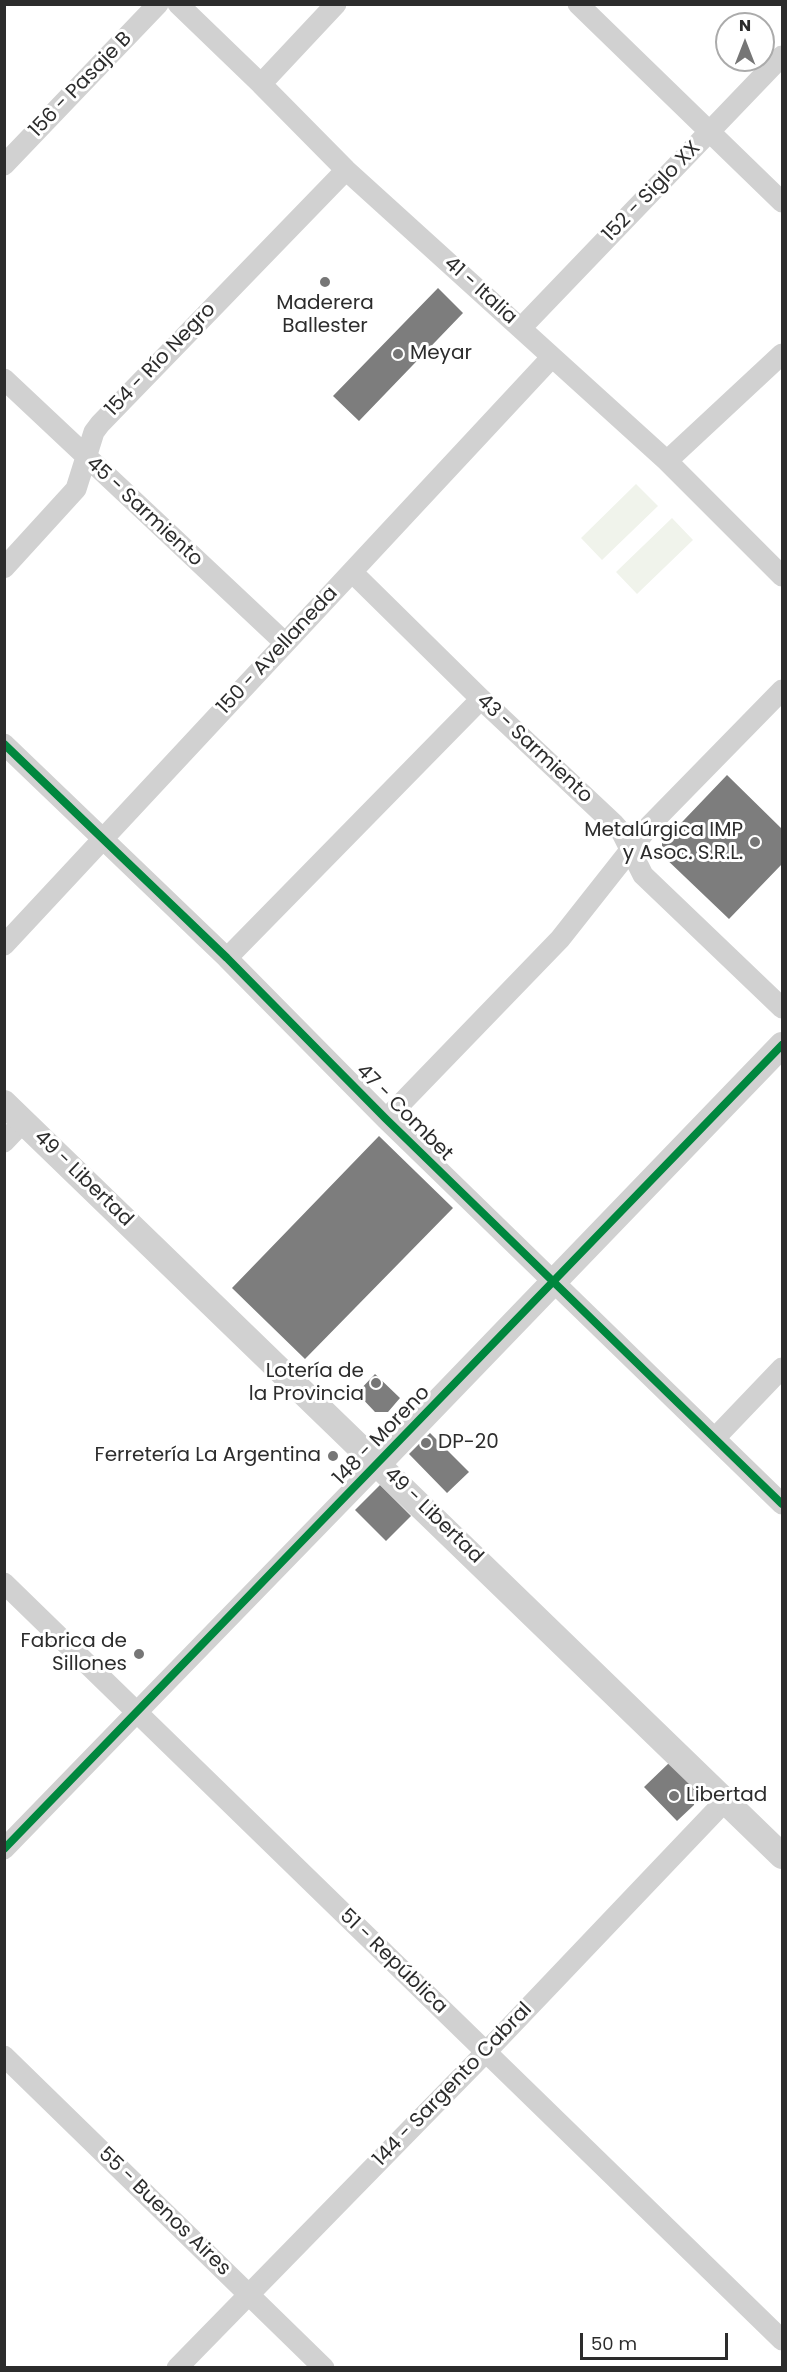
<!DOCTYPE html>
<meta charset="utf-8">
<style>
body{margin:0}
#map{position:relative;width:787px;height:2372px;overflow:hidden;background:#fff;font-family:Poppins,sans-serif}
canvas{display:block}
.frame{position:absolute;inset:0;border:6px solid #2c2c2c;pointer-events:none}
.north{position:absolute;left:715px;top:12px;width:60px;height:60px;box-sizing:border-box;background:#fff;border:2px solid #ababab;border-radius:50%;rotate:0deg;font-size:16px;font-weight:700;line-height:24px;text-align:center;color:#2c2c2c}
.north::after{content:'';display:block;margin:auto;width:21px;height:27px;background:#767676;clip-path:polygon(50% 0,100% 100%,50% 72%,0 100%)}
.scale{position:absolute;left:580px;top:2333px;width:148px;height:27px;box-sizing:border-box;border:3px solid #2c2c2c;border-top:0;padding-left:8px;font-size:18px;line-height:21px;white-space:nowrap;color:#2c2c2c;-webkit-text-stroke:4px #fff;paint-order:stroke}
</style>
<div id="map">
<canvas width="787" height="2372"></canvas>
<div class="frame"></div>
<div class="north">N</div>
<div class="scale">50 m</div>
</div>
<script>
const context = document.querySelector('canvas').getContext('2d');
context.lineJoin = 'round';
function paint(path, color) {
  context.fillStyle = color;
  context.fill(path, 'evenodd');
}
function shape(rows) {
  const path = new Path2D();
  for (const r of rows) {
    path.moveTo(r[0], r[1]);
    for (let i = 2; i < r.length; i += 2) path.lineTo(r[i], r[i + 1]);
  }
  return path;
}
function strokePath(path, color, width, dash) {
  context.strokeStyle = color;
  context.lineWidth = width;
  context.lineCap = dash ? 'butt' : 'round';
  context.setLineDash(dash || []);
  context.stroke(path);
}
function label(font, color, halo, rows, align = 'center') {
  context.font = font + ' Poppins,sans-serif';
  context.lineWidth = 6;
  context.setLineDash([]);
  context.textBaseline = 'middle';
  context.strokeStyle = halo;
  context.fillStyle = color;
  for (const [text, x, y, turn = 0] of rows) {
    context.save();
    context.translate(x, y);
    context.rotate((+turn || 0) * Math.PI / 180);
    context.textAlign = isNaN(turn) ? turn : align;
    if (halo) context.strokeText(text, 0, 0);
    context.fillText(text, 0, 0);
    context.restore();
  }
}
paint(shape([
 [636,484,658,506,602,560,581,538],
 [672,518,693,540,637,594,616,572]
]), '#f0f3eb');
paint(shape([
 [438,288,463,313,359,421,333,396],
 [727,775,782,829,782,864,729,919,662,855,662,843],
 [379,1136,453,1208,305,1359,232,1288],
 [375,1374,400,1398,388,1412,375,1412,357,1393],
 [430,1433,469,1472,447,1493,409,1454],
 [380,1485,411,1516,386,1541,355,1510],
 [670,1762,695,1787,694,1805,677,1821,644,1787]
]), '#7d7d7d');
strokePath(shape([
 [178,4,261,84,346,170,667,461,782,576],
 [578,4,782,202],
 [261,84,336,4],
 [4,165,158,4],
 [521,328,782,56],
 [4,379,285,643],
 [667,461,782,354],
 [4,568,76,489,94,432,100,424,346,170],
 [352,572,481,699,614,824,622,833,643,875,782,1008],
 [4,744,227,958,386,1119,782,1504],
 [4,945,552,357],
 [227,958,481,699],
 [386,1119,560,939,650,825,782,690],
 [4,1142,23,1122],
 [716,1437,782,1368],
 [4,1583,782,2340],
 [4,1849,379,1463],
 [4,2056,324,2368],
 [177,2368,486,2052,726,1800]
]), '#d1d1d1', 21);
strokePath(shape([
 [4,1103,782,1856],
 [379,1463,782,1045]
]), '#d1d1d1', 26);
strokePath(shape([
 [4,744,227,958,386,1119,782,1504],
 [4,1849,782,1045]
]), '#00873e', 8);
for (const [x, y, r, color] of [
 [325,282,6,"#767676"],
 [398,354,6,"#767676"],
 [755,842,6,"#767676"],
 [376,1383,6,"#767676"],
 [426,1443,6,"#767676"],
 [333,1456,6,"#767676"],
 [139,1654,6,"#767676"],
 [674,1796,6,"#767676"]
]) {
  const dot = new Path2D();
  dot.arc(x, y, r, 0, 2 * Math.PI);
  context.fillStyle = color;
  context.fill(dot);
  strokePath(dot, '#fff', 2);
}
label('20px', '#2c2c2c', '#fff', [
 ["156 - Pasaje B",81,85,-46],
 ["152 - Siglo XX",652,192,-46],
 ["41 - Italia",480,291,42],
 ["154 - Río Negro",161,360,-46],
 ["45 - Sarmiento",144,512,43],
 ["150 - Avellaneda",278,651,-47],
 ["43 - Sarmiento",534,749,43],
 ["47 - Combet",404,1113,45],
 ["49 - Libertad",83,1179,44],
 ["148 - Moreno",382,1436,-46],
 ["49 - Libertad",433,1516,44],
 ["51 - República",393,1962,44],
 ["144 - Sargento Cabral",453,2085,-46],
 ["55 - Buenos Aires",164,2212,44]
]);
label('20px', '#2c2c2c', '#fff', [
 ["Maderera",325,304,"center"],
 ["Ballester",325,327,"center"],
 ["Meyar",410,354,"left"],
 ["Metalúrgica IMP",743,831],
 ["y Asoc. S.R.L.",743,854],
 ["Lotería de",364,1372],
 ["la Provincia",364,1395],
 ["DP-20",438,1443,"left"],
 ["Ferretería La Argentina",321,1456],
 ["Fabrica de",127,1642],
 ["Sillones",127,1665],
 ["Libertad",686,1796,"left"]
], 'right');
</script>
